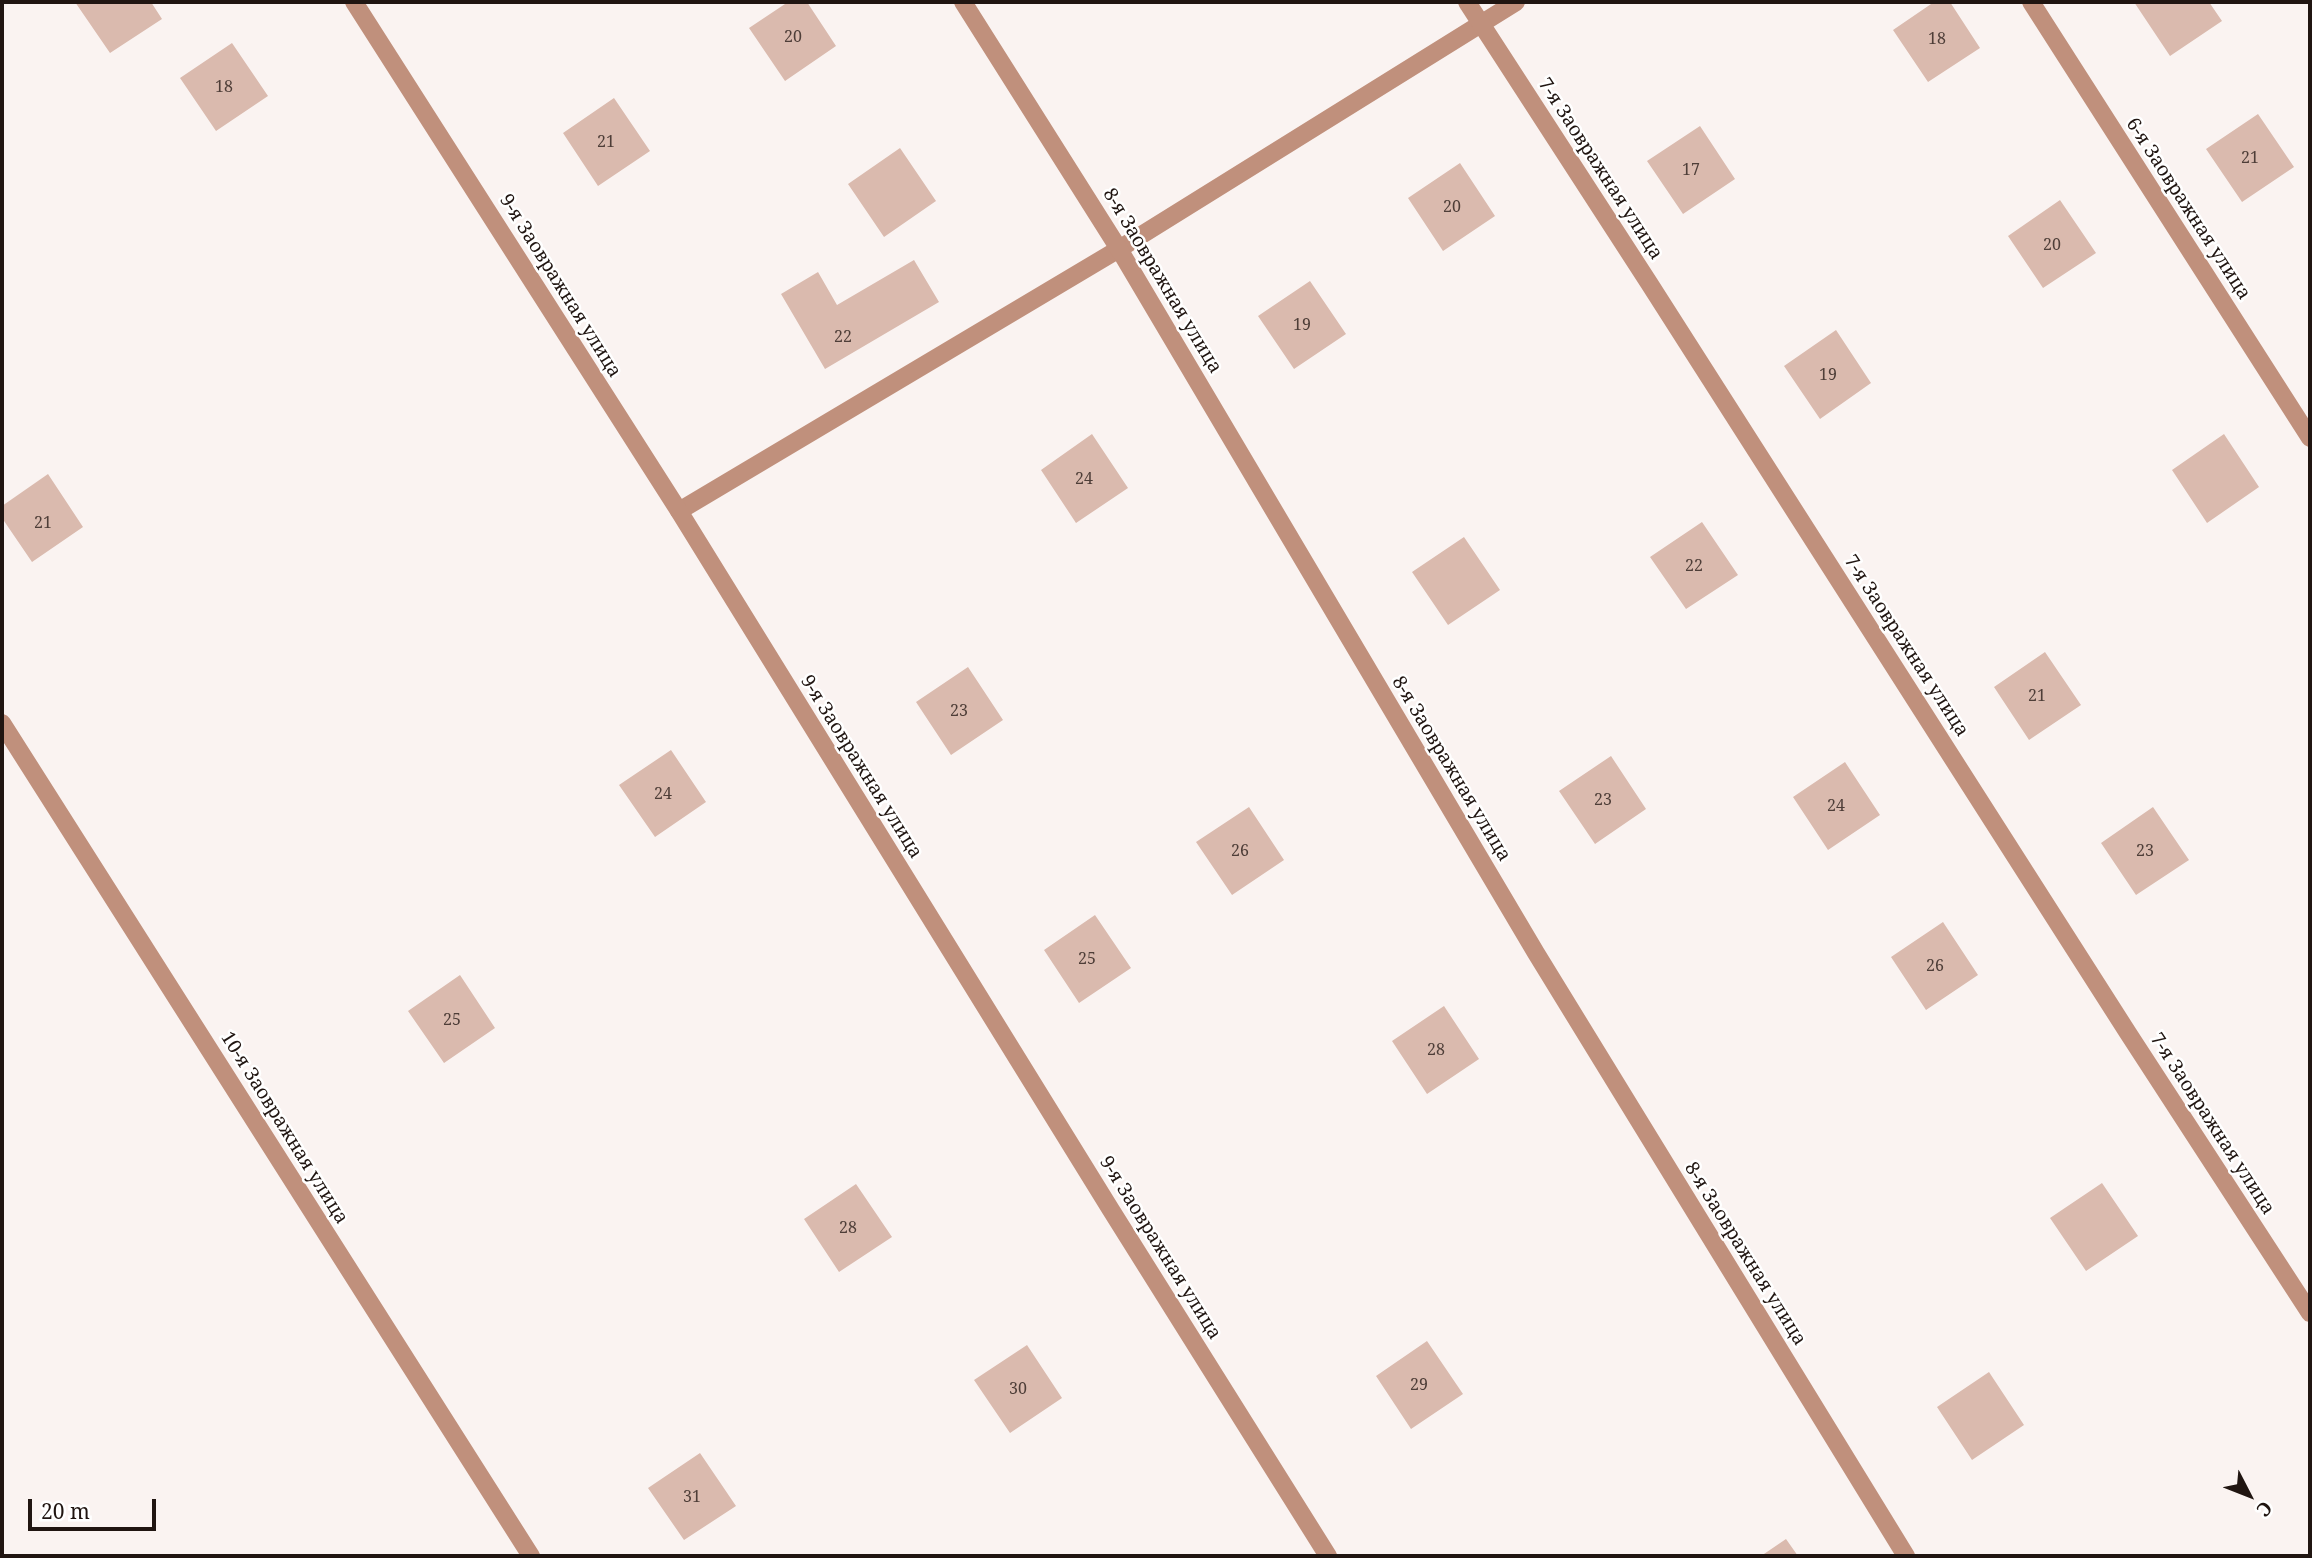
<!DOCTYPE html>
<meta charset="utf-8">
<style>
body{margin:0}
#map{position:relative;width:2312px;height:1558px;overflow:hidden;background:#faf3f1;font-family:"Noto Serif",serif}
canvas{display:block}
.frame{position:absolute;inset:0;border:4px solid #201511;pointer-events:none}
.north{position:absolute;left:2214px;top:1460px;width:70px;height:70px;-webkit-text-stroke:5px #fff;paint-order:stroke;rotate:132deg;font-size:19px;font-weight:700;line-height:28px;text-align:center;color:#201511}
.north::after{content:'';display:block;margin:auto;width:24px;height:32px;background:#201511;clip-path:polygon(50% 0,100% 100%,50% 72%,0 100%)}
.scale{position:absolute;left:28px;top:1499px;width:128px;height:32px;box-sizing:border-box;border:4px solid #201511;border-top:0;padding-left:9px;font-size:21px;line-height:24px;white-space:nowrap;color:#201511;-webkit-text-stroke:5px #fff;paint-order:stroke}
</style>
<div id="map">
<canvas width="2312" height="1558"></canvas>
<div class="frame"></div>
<div class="north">С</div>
<div class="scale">20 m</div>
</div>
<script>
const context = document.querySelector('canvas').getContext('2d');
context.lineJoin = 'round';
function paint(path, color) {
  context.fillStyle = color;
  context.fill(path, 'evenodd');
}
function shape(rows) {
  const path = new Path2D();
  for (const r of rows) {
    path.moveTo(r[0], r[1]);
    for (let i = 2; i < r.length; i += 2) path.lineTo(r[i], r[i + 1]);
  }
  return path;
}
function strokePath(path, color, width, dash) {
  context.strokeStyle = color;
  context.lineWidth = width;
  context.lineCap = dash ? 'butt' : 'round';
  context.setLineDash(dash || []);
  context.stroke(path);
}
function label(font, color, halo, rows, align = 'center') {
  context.font = font + ' "Noto Serif",serif';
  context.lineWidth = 5;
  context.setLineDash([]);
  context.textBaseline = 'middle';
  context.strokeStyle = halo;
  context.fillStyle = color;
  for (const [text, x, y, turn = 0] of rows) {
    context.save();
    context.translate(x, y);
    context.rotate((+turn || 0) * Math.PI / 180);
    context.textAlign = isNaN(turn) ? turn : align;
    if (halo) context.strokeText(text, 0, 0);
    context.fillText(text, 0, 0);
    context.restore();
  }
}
paint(shape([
 [75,2,151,2,162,19,110,53],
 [788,2,807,2,836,46,785,81,749,28],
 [1934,2,1950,2,1980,48,1928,82,1893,30],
 [2134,2,2209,2,2222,21,2170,56],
 [232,43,268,96,216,131,180,78],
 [614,98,650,151,598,186,563,133],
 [2258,114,2294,167,2242,202,2206,149],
 [1700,126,1735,179,1683,214,1647,161],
 [900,148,936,201,884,237,848,184],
 [1460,163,1495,216,1443,251,1408,198],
 [2060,200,2096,253,2043,288,2008,236],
 [914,260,939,302,825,369,781,294,818,272,837,305],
 [1310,281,1346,334,1294,369,1258,316],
 [1836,330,1871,383,1820,419,1784,366],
 [1092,434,1128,488,1076,523,1041,470],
 [2224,434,2259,487,2207,523,2172,470],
 [48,474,83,527,32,562,2,518,2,506],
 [1702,522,1738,575,1686,609,1650,557],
 [1464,537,1500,590,1448,625,1412,572],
 [2045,652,2081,705,2029,740,1994,687],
 [968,667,1003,720,951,755,916,702],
 [671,750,706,802,655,837,619,785],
 [1611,756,1646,809,1595,844,1559,791],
 [1845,762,1880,815,1828,850,1793,797],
 [1249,807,1284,860,1232,895,1196,842],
 [2153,807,2189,860,2136,895,2101,843],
 [1095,915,1131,968,1079,1003,1044,950],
 [1943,922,1978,975,1926,1010,1891,957],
 [460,975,495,1028,444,1063,408,1011],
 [1444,1006,1479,1059,1427,1094,1392,1041],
 [2102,1183,2138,1236,2086,1271,2050,1218],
 [856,1184,892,1237,839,1272,804,1219],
 [1427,1341,1463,1394,1411,1429,1376,1376],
 [1027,1345,1062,1398,1010,1433,974,1380],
 [1989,1372,2024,1425,1972,1460,1937,1407],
 [700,1453,736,1506,684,1540,648,1488],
 [1786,1539,1798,1556,1761,1556]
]), '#dabaae');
strokePath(shape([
 [679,511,1119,249,1516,2]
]), '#c0907c', 18);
strokePath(shape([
 [354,2,679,511,1111,1210,1328,1556],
 [963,2,1119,249,1536,953,1906,1556],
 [1467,2,1649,283,2128,1033,2310,1313],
 [2031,2,2310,438],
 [2,723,531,1556]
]), '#c0907c', 18);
label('16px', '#4e3e38', null, [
 ["20",793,37],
 ["18",1937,39],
 ["18",224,87],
 ["21",606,142],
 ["21",2250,158],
 ["17",1691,170],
 ["20",1452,207],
 ["20",2052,245],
 ["19",1302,325],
 ["22",843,337],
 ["19",1828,375],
 ["24",1084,479],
 ["21",43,523],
 ["22",1694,566],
 ["21",2037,696],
 ["23",959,711],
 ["24",663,794],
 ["23",1603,800],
 ["24",1836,806],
 ["26",1240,851],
 ["23",2145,851],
 ["25",1087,959],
 ["26",1935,966],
 ["25",452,1020],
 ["28",1436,1050],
 ["28",848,1228],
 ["29",1419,1385],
 ["30",1018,1389],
 ["31",692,1497]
]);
label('19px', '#201511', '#fff', [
 ["7-я Заовражная улица",1600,169,57],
 ["6-я Заовражная улица",2188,209,57],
 ["8-я Заовражная улица",1162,281,59],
 ["9-я Заовражная улица",560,286,58],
 ["7-я Заовражная улица",1906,646,57],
 ["9-я Заовражная улица",861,767,58],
 ["8-я Заовражная улица",1451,769,59],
 ["7-я Заовражная улица",2212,1124,57],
 ["10-я Заовражная улица",284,1128,58],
 ["9-я Заовражная улица",1160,1248,58],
 ["8-я Заовражная улица",1745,1254,58]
]);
</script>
